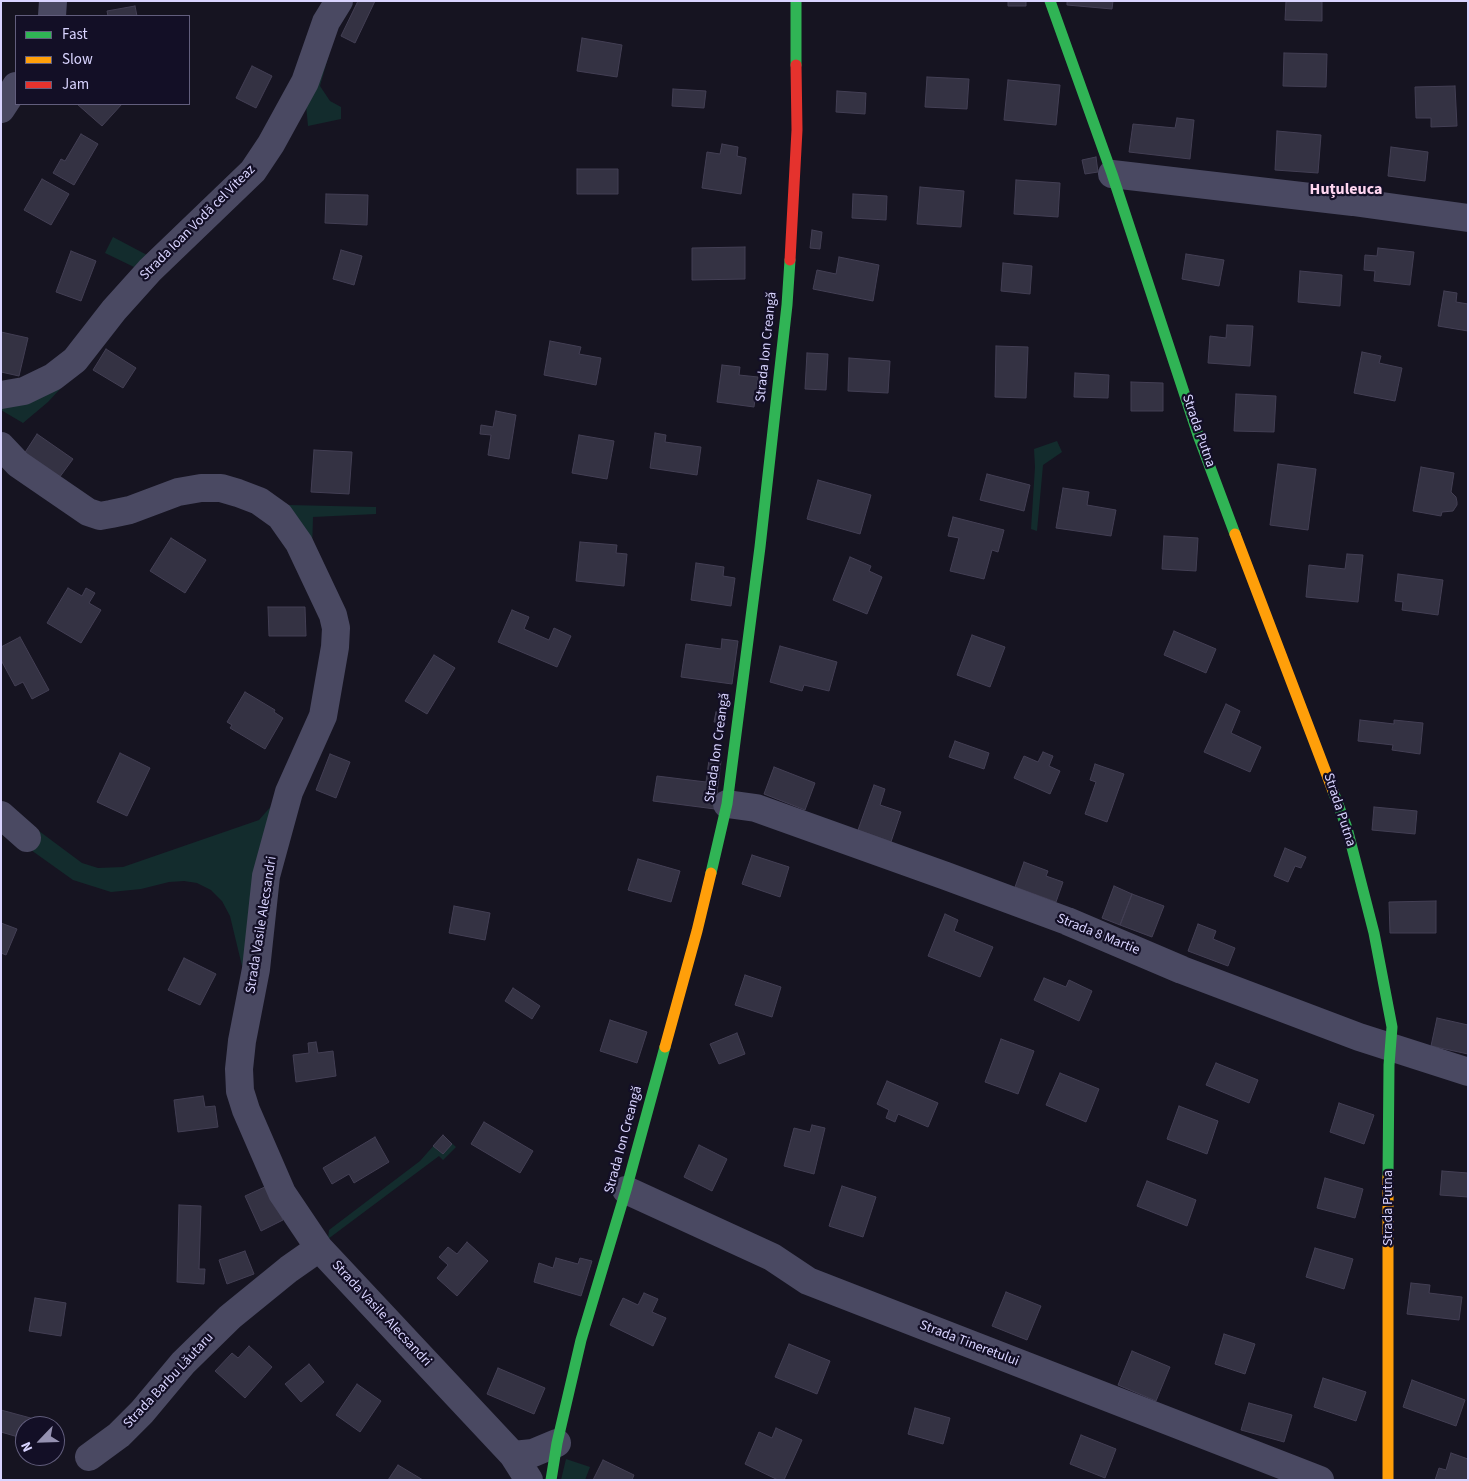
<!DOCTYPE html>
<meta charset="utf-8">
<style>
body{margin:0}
#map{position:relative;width:1469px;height:1481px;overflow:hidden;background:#161421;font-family:"Source Sans 3",sans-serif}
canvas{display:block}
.frame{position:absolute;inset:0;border:2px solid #d9d4ff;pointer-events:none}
.legend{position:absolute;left:15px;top:15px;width:175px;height:90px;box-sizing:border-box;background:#130f26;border:1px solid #625e7d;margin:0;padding:6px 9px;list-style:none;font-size:15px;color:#d9d4ff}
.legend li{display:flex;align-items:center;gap:10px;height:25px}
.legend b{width:25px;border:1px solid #625e7d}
.north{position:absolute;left:15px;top:1416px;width:50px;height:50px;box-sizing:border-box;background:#130f26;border:1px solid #625e7d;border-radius:50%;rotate:246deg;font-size:14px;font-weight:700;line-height:20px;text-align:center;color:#d9d4ff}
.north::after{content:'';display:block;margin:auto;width:18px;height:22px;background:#9591b1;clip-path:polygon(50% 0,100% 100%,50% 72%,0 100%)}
</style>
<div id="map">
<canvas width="1469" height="1481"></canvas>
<div class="frame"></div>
<ul class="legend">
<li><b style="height:6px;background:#30b455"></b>Fast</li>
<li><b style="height:6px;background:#ff9f0a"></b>Slow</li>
<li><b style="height:6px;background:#e5322d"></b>Jam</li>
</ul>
<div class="north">N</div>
</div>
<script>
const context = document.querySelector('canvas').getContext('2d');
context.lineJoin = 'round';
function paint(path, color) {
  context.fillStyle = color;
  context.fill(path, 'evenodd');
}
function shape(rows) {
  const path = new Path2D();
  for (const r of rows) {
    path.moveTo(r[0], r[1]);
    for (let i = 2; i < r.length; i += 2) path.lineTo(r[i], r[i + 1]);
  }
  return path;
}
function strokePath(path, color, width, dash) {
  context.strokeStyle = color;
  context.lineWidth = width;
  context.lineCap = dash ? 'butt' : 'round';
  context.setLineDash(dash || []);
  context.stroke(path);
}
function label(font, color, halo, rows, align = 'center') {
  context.font = font + ' "Source Sans 3",sans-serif';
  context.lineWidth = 4.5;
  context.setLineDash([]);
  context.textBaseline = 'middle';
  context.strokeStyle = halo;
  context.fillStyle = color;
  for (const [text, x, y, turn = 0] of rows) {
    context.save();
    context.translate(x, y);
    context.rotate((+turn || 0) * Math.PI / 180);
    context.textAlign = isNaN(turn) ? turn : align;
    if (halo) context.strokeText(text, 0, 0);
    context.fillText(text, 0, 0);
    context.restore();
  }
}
paint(shape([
 [334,36,320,86,330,101,341,107,341,119,308,126,306,105],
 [113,237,147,255,134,267,105,253],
 [85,362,48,402,23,423,1,410,1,403],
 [1057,441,1062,452,1043,465,1037,531,1031,529,1035,467,1034,449],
 [288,505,376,507,376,514,313,517,312,551],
 [273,804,243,970,230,916,222,901,211,890,197,883,184,881,169,882,141,889,111,892,73,880,24,845,39,831,82,863,98,868,123,867,259,820],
 [443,1135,456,1147,443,1160,439,1156,328,1239,329,1230,420,1161],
 [566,1459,590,1467,585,1480,561,1480]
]), '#132c2d');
const building = shape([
 [358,1,375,1,355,43,341,36,358,1],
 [1008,1,1026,1,1026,6,1008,6,1008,1],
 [1067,1,1113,1,1112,9,1067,5,1067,1],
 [1286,1,1322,1,1322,21,1285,20,1286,1],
 [135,6,137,16,108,16,107,11,135,6],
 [582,38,622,45,617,77,577,71,582,38],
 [1284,53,1327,54,1326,87,1283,86,1284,53],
 [252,66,272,76,256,108,236,98,252,66],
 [927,77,969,79,967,109,925,107,927,77],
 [1008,80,1060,85,1056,125,1004,120,1008,80],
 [1455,86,1457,126,1431,127,1431,118,1416,118,1415,87,1455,86],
 [673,89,706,91,704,108,672,106,673,89],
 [837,91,866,93,865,114,836,112,837,91],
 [77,104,122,104,102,126,77,104],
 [1177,118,1194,120,1190,159,1129,152,1133,124,1175,128,1177,118],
 [1277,131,1321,135,1318,173,1275,170,1277,131],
 [81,134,98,144,74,185,53,173,61,159,65,161,81,134],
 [722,144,738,147,737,156,746,158,741,194,702,188,707,152,720,154,722,144],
 [1391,147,1428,152,1425,181,1388,176,1391,147],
 [1096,157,1098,172,1085,174,1082,160,1096,157],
 [577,169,618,169,618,194,577,194,577,169],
 [42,179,69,194,51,225,24,210,42,179],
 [1016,180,1060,183,1058,217,1014,214,1016,180],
 [920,187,964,191,961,227,917,224,920,187],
 [326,194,368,195,367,225,325,223,326,194],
 [853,194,887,196,886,220,852,218,853,194],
 [812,230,822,232,820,249,810,248,812,230],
 [745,247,745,279,692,280,692,248,745,247],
 [1378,248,1414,252,1410,285,1374,281,1375,271,1364,270,1365,255,1377,256,1378,248],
 [341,250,362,256,354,285,333,279,341,250],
 [71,251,96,261,81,301,56,292,71,251],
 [1186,254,1224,260,1219,286,1182,279,1186,254],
 [839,257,879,265,873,301,813,289,817,270,836,274,839,257],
 [1003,263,1032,266,1030,294,1001,291,1003,263],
 [1300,271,1342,275,1340,306,1298,302,1300,271],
 [1444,291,1457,293,1456,302,1468,304,1468,331,1438,326,1444,291],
 [1227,325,1253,326,1250,366,1208,363,1210,336,1226,338,1227,325],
 [1,332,28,338,19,376,1,372,1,332],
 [550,341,581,347,579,354,601,358,596,385,544,375,550,341],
 [996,346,1028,347,1026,398,995,397,996,346],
 [106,349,136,368,123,388,93,370,106,349],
 [1362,352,1381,356,1379,363,1402,368,1395,401,1354,393,1362,352],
 [807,353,828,354,826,390,805,389,807,353],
 [849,358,890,361,888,393,848,391,849,358],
 [722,365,740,367,739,375,758,377,754,407,717,402,722,365],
 [1075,373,1109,375,1108,398,1074,397,1075,373],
 [1131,382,1163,383,1163,411,1131,411,1131,382],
 [1236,394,1276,396,1274,432,1234,431,1236,394],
 [496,411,516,415,509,459,488,455,491,435,480,434,481,425,493,427,496,411],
 [655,433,666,435,665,442,701,447,697,475,650,468,655,433],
 [37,434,73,459,59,478,24,454,37,434],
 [579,435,614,441,607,479,572,473,579,435],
 [314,450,352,452,349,494,311,492,314,450],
 [1278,464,1316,469,1308,530,1270,525,1278,464],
 [1421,467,1454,473,1451,492,1456,497,1457,502,1457,505,1453,511,1442,512,1441,516,1413,511,1421,467],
 [987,474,1030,485,1024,511,980,500,987,474],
 [818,480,871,495,860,534,807,519,818,480],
 [1063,488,1089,492,1087,505,1116,510,1111,536,1056,528,1063,488],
 [953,517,1004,530,998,552,992,550,984,579,950,571,959,538,948,536,953,517],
 [1164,536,1198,538,1196,571,1162,569,1164,536],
 [171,538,206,560,185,593,150,571,171,538],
 [580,542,617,545,616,553,627,554,624,586,576,581,580,542],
 [1347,554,1363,555,1358,602,1306,597,1309,565,1345,569,1347,554],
 [850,557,871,566,869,571,882,577,867,614,833,600,850,557],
 [696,563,724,567,723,576,735,578,731,606,691,600,696,563],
 [1398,574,1443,580,1438,615,1402,610,1403,602,1395,601,1398,574],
 [68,588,82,596,86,588,95,593,89,603,101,610,81,643,47,623,68,588],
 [268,607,305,607,306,636,269,636,268,607],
 [512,610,529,617,524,629,549,640,554,628,571,636,557,667,498,642,512,610],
 [1174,631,1216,649,1206,673,1164,655,1174,631],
 [972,635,1005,647,990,687,957,675,972,635],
 [20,637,49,690,32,699,23,682,15,686,1,660,1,647,20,637],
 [722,639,738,641,732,684,681,677,686,644,721,649,722,639],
 [780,646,837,662,829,691,804,685,802,691,770,682,780,646],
 [434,655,455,668,427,714,405,701,434,655],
 [245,692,275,710,274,712,283,718,265,749,230,728,232,725,227,722,245,692],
 [1226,704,1240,711,1231,733,1261,747,1250,772,1204,752,1226,704],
 [716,712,726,713,724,723,714,722,716,712],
 [1360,720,1394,724,1394,720,1423,723,1420,754,1392,750,1393,745,1358,741,1360,720],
 [955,741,989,753,984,769,949,757,955,741],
 [1043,752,1053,756,1049,766,1060,771,1050,794,1014,778,1024,756,1038,762,1043,752],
 [120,753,150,768,127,816,97,802,120,753],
 [330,754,350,762,336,798,316,790,330,754],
 [709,760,721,761,715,809,653,801,657,776,706,782,709,760],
 [1095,764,1124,774,1107,822,1085,814,1096,782,1090,780,1095,764],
 [774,767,815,783,805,810,764,794,774,767],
 [874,785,885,789,880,805,901,812,891,842,858,830,874,785],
 [1374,807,1417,811,1415,834,1372,830,1374,807],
 [1285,848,1306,857,1301,868,1295,866,1288,882,1274,876,1285,848],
 [752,855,789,867,780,897,742,884,752,855],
 [638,859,680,871,671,902,628,890,638,859],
 [1024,862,1048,871,1046,876,1063,882,1056,902,1015,887,1024,862],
 [1114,886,1132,894,1120,925,1102,918,1114,886],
 [1132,894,1164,906,1152,937,1120,925,1132,894],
 [1436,901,1436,933,1390,933,1389,902,1436,901],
 [454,906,490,913,485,940,449,933,454,906],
 [945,914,958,920,954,931,993,947,980,977,928,956,945,914],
 [1,923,17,929,6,955,1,953,1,923],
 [1198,924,1216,931,1213,939,1235,948,1228,966,1188,951,1198,924],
 [184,958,216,974,200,1005,168,990,184,958],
 [745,975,781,987,772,1017,735,1005,745,975],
 [1044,978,1066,987,1069,980,1092,991,1079,1021,1034,1000,1044,978],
 [513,988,540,1006,532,1019,505,1001,513,988],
 [1437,1018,1468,1025,1468,1054,1431,1046,1437,1018],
 [610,1020,647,1032,637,1063,600,1051,610,1020],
 [737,1033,745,1054,719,1064,710,1044,737,1033],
 [1001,1039,1034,1051,1018,1094,985,1082,1001,1039],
 [316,1042,318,1053,333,1051,336,1076,296,1082,293,1055,309,1053,308,1043,316,1042],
 [1216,1063,1258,1080,1249,1103,1206,1085,1216,1063],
 [1060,1073,1099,1089,1086,1122,1046,1105,1060,1073],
 [887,1081,938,1103,928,1127,898,1114,895,1122,886,1118,889,1110,877,1104,887,1081],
 [203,1096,205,1107,215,1106,218,1127,178,1132,174,1100,203,1096],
 [1339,1103,1374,1115,1364,1144,1330,1132,1339,1103],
 [1179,1106,1218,1121,1207,1154,1167,1139,1179,1106],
 [484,1122,533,1151,520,1173,471,1144,484,1122],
 [812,1125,825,1128,814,1174,784,1166,794,1128,810,1132,812,1125],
 [443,1135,452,1144,443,1154,433,1146,443,1135],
 [375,1137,389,1162,354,1183,349,1174,332,1184,323,1168,375,1137],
 [699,1145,727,1159,712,1191,684,1177,699,1145],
 [1442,1171,1468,1173,1468,1197,1440,1195,1442,1171],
 [1325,1178,1363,1189,1355,1218,1317,1208,1325,1178],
 [1147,1181,1196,1200,1187,1226,1137,1206,1147,1181],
 [267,1186,283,1220,261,1231,245,1196,267,1186],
 [842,1186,876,1197,863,1237,829,1226,842,1186],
 [179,1205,201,1206,199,1269,205,1269,204,1284,177,1282,179,1205],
 [467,1242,488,1261,457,1296,437,1278,448,1265,439,1257,448,1247,457,1254,467,1242],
 [1315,1248,1353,1259,1344,1289,1306,1277,1315,1248],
 [245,1251,254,1274,227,1284,219,1260,245,1251],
 [556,1258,578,1264,580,1258,592,1261,581,1296,534,1282,539,1263,553,1268,556,1258],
 [1411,1283,1430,1285,1429,1293,1462,1297,1459,1320,1407,1314,1411,1283],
 [1006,1292,1041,1306,1027,1340,992,1326,1006,1292],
 [644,1293,658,1299,652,1312,666,1318,653,1346,610,1325,623,1298,638,1305,644,1293],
 [35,1298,66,1303,61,1336,29,1331,35,1298],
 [1224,1334,1255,1344,1245,1374,1215,1364,1224,1334],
 [789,1344,830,1361,817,1394,775,1377,789,1344],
 [249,1346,272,1367,245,1398,215,1371,232,1353,238,1358,249,1346],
 [1132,1351,1170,1367,1156,1401,1118,1385,1132,1351],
 [309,1364,324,1382,301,1402,285,1384,309,1364],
 [498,1368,545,1388,534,1414,487,1394,498,1368],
 [1323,1378,1366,1392,1356,1421,1314,1407,1323,1378],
 [1412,1380,1465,1400,1456,1426,1403,1407,1412,1380],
 [357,1384,381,1401,360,1432,336,1415,357,1384],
 [1249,1403,1292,1415,1284,1442,1241,1430,1249,1403],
 [915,1408,950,1418,943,1444,908,1434,915,1408],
 [1,1410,38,1420,36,1426,25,1426,25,1439,1,1432,1,1410],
 [776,1428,802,1440,784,1480,778,1480,745,1464,759,1432,772,1438,776,1428],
 [1081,1435,1116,1449,1105,1478,1070,1464,1081,1435],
 [1451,1453,1468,1459,1468,1480,1435,1480,1439,1468,1446,1470,1451,1453],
 [603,1460,634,1475,632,1480,593,1480,603,1460],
 [398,1465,423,1480,388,1480,398,1465]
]);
paint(building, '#343243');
strokePath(building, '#433f54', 1);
strokePath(shape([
 [52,16,53,1],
 [1,109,16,86],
 [1112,174,1353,202,1468,218],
 [1,395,24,391,53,377,75,360,114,310,150,270,253,171,271,144,305,82,326,22,339,1],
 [1,446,18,464,88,512,100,516,111,514,130,510,178,492,201,488,221,488,238,493,259,501,280,516,299,543,333,615,336,628,335,647,323,716,289,792,266,876,256,969,242,1041,239,1069,240,1091,246,1110,282,1193,319,1248,513,1455,529,1480],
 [727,804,756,808,946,876,1067,921,1182,970,1359,1037,1468,1072],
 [1,815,27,838],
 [626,1190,772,1257,808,1281,1320,1480],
 [513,1455,533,1453,557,1443],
 [89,1457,119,1435,142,1412,183,1363,230,1317,289,1269,319,1248]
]), '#4a4962', 28);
strokePath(shape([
 [796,1,796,65],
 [1050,1,1112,174,1198,435,1235,534],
 [1333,791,1347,828,1374,933,1392,1027,1389,1065,1388,1177],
 [711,873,727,804,760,547,787,305,790,260],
 [551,1480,557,1443,581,1340,626,1190,665,1047]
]), '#30b455', 11);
strokePath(shape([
 [1235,534,1333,791],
 [665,1047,697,931,711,873],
 [1388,1480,1388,1177]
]), '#ff9f0a', 11);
strokePath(shape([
 [790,260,797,130,796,65]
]), '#e5322d', 11);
label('14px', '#d9d4ff', '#130f26', [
 ["Strada Ioan Vodă cel Viteaz",198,223,-45],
 ["Strada Ion Creangă",767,347,-84],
 ["Strada Putna",1198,431,71],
 ["Strada Ion Creangă",718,748,-82],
 ["Strada Putna",1339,810,72],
 ["Strada Vasile Alecsandri",262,925,-81],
 ["Strada 8 Martie",1098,935,22],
 ["Strada Ion Creangă",624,1140,-75],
 ["Strada Putna",1389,1208,-90],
 ["Strada Vasile Alecsandri",381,1314,47],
 ["Strada Tineretului",969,1344,21],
 ["Strada Barbu Lăutaru",169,1381,-47]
]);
label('bold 16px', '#ffd6f0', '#130f26', [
 ["Huțuleuca",1346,190]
]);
</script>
